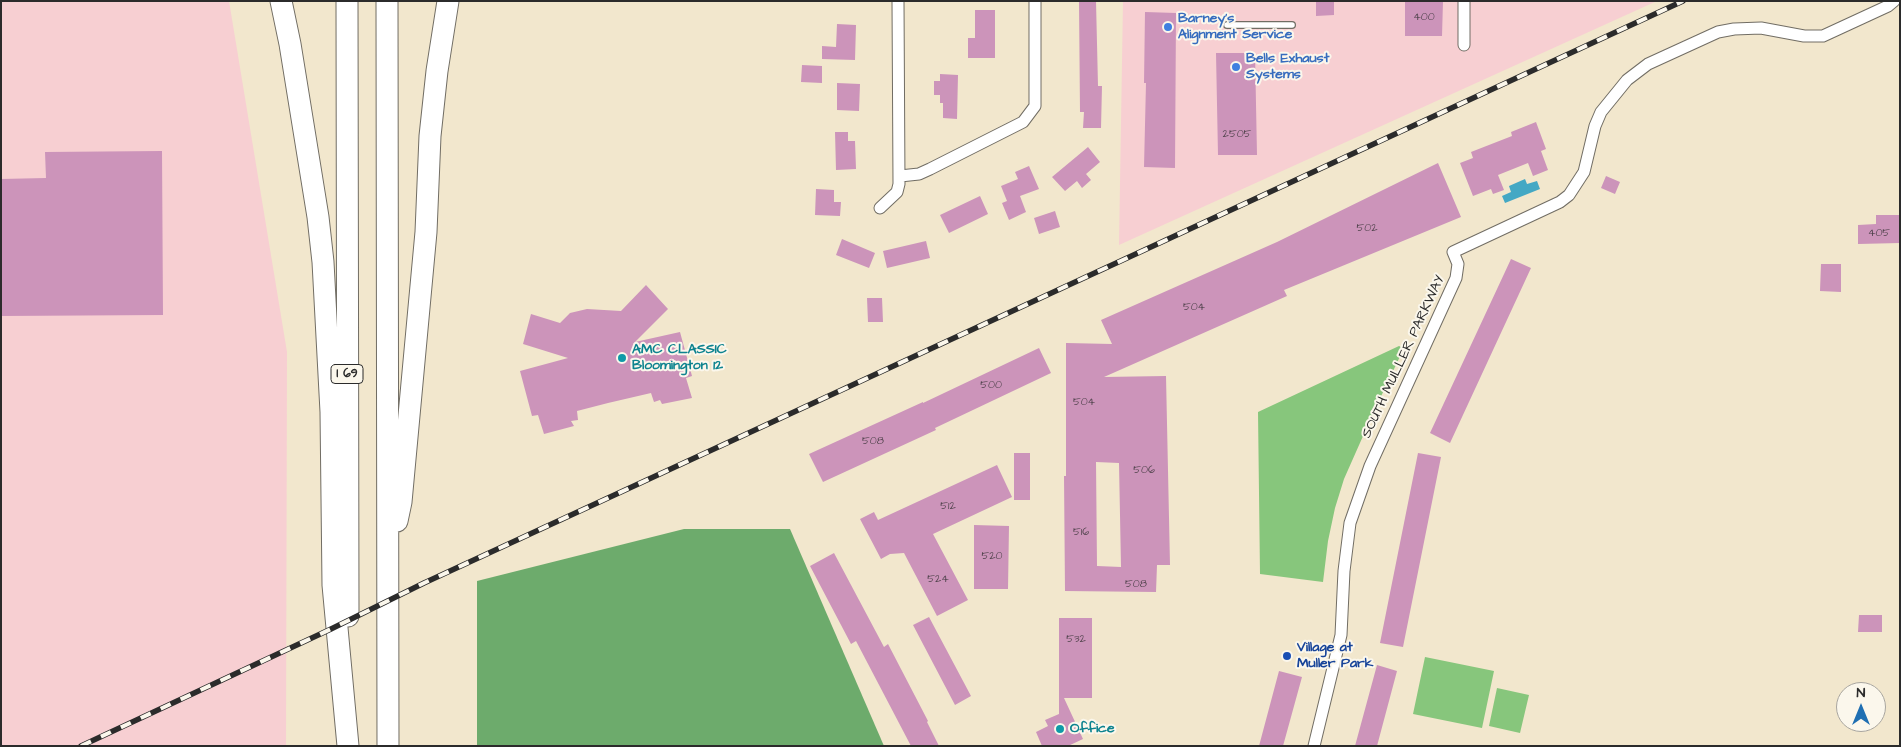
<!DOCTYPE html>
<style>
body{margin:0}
#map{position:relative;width:1901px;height:747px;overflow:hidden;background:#f2e7cd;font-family:"Architects Daughter",sans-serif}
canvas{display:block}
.frame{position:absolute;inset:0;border:2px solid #2b2b2b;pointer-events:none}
.north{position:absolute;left:1836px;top:682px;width:50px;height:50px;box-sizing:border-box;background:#fbf7ec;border:1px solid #a8a59f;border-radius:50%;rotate:0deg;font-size:14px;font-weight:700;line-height:20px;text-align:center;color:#2b2b2b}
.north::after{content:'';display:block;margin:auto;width:18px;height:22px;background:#1f6fb2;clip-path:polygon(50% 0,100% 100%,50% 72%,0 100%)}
</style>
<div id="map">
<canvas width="1901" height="747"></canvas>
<div class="frame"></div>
<div class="north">N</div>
</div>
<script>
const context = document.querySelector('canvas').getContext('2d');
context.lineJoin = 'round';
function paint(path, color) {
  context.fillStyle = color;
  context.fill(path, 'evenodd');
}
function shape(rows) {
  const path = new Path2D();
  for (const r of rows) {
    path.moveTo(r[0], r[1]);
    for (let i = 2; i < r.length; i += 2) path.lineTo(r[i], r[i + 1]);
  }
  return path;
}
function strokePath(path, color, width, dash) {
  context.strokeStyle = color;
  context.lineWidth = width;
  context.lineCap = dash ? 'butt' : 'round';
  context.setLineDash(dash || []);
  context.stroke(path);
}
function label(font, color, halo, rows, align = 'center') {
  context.font = font + ' "Architects Daughter",sans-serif';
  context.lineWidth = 4;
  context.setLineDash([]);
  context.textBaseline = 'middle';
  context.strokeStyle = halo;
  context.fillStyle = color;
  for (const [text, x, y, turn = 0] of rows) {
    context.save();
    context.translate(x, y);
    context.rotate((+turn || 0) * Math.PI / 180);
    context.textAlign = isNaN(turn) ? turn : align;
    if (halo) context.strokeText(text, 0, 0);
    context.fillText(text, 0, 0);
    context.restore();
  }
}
paint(shape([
 [1,1,229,1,287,352,286,746,1,746],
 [1123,1,1657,1,1119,245]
]), '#f7cfd2');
paint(shape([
 [1399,346,1404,348,1375,409,1344,479,1335,508,1328,541,1323,582,1260,574,1258,412],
 [1425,657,1494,671,1482,728,1413,714],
 [1497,688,1529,695,1520,733,1489,726]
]), '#87c67c');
paint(shape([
 [684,529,790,529,884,746,477,746,477,581]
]), '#6dab6c');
paint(shape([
 [1525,179,1527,184,1537,181,1540,189,1505,203,1502,196,1511,192,1509,186]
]), '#44a8c4');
paint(shape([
 [1079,1,1096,1,1098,86,1102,86,1101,128,1083,128,1084,112,1080,112],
 [1316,1,1334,1,1334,15,1316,16],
 [1405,1,1443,1,1442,36,1405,36],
 [975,10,995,10,995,58,968,58,968,38,975,38],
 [1145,12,1176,13,1175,168,1144,167,1146,83,1144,83],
 [837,24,856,25,855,60,822,59,822,46,836,47],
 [1216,53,1255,53,1257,155,1218,155],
 [802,65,822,66,822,83,801,82],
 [940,74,958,75,957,119,943,118,943,103,940,103,940,95,934,95,934,81,940,81],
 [837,83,860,84,859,111,837,110],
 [1536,122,1546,149,1541,151,1548,170,1533,176,1528,163,1498,175,1504,190,1493,194,1491,189,1473,196,1460,163,1473,158,1471,152,1512,136,1511,132],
 [835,132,848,132,848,141,855,141,856,169,836,170],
 [1088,147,1100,162,1086,174,1091,180,1082,188,1077,181,1065,191,1052,177],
 [162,151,163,315,1,316,1,179,46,178,45,152],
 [1438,163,1461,217,1284,290,1287,296,1104,377,1166,376,1170,565,1157,565,1156,592,1065,591,1064,476,1066,476,1066,343,1112,344,1101,320,1277,242],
 [1096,462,1119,463,1121,567,1097,566],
 [1029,166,1039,189,1020,196,1026,212,1009,220,1002,203,1007,201,1001,186,1018,179,1015,172],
 [1606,176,1620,182,1615,194,1601,188],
 [816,189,834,190,834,202,841,202,840,216,815,215],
 [980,196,988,214,949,233,940,215],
 [1055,211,1060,227,1039,234,1034,218],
 [1876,215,1899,215,1900,243,1858,244,1858,225,1876,224],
 [842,239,875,253,869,268,836,255],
 [926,241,930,258,887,268,883,251],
 [1511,259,1531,268,1450,443,1430,433],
 [1821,264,1841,264,1841,292,1820,291],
 [646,285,668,309,635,342,680,332,692,376,686,378,692,398,662,404,660,400,654,402,651,393,608,403,577,411,578,420,571,421,574,426,544,434,538,415,532,416,520,371,568,358,523,344,531,314,560,323,570,313,587,309,621,311],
 [867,298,882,298,883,322,868,322],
 [1039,348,1051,373,935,428,936,430,823,482,809,454,923,402,923,403],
 [1014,453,1030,453,1030,500,1014,500],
 [1418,453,1441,457,1403,647,1380,643],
 [997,465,1012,497,933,534,968,600,937,616,904,553,890,554,881,559,860,519,874,512,878,520],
 [974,525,1009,526,1008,589,974,589],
 [834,553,884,647,888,644,928,721,927,722,939,746,911,746,856,641,851,644,810,566],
 [1859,615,1882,615,1882,632,1858,632],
 [929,617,971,696,955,705,913,625],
 [1059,618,1092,618,1092,698,1064,698,1083,739,1068,746,1042,746,1036,732,1048,726,1045,720,1059,714],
 [1377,665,1397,671,1377,746,1355,746],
 [1279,671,1302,677,1283,746,1259,746]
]), '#cc94ba');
const lane = shape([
 [1227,25,1292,25]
]);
const street = shape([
 [1464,1,1464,45],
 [900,176,919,174,930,169,1023,122,1035,106,1035,1],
 [880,208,897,192,899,184,898,1],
 [1314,746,1341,635,1344,571,1350,523,1370,466,1456,278,1458,264,1453,252,1560,202,1569,195,1584,172,1595,126,1601,112,1627,80,1648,64,1718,32,1734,29,1761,28,1804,36,1823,36,1888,6,1894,1]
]);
const highway = shape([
 [281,1,290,44,318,217,323,262,331,412,333,585,348,746],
 [347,1,348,616],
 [387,1,388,746],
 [397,521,401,502,426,232,430,136,437,71,448,1]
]);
strokePath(lane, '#716d64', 8);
strokePath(street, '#716d64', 13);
strokePath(highway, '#716d64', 23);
strokePath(lane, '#fff', 5.5);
strokePath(street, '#fff', 11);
strokePath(highway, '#fff', 21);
const rail = shape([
 [81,746,331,629,424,583,1683,1]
]);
strokePath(rail, '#2b2b2b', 5.5);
strokePath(rail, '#fbf7ec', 4, [11]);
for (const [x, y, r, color] of [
 [1168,27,5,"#3f7fe0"],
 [1236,67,5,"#3f7fe0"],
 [622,358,5,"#0f9aa8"],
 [1287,656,5,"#1a4fb4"],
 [1060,729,5,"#0f9aa8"]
]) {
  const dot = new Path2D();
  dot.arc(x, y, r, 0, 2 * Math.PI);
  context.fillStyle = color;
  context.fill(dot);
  strokePath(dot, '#fbf7ec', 2);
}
label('11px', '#53454f', null, [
 ["400",1424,18],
 ["2505",1237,135],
 ["502",1367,229],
 ["405",1879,234],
 ["504",1194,308],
 ["500",991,386],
 ["504",1084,403],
 ["508",873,442],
 ["506",1144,471],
 ["512",948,507],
 ["516",1081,533],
 ["520",992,557],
 ["524",938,580],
 ["508",1136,585],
 ["532",1076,640]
]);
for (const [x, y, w] of [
 [347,374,32]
]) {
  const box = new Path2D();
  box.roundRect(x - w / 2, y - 9.5, w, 19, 4);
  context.fillStyle = '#fbf7ec';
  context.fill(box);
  strokePath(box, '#2b2b2b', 1);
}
label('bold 12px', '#2b2b2b', null, [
 ["I 69",347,374]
]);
label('bold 14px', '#366cbe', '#fbf7ec', [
 ["Barney's",1178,19],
 ["Alignment Service",1178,35],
 ["Bells Exhaust",1246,59],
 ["Systems",1246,75]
], 'left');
label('bold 14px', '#0d838f', '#fbf7ec', [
 ["AMC CLASSIC",632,350],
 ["Bloomington 12",632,366],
 ["Office",1070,729]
], 'left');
label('14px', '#2b2b2b', '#fbf7ec', [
 ["SOUTH MULLER PARKWAY",1404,357,-65]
]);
label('bold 14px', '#164399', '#fbf7ec', [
 ["Village at",1297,648],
 ["Muller Park",1297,664]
], 'left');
</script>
